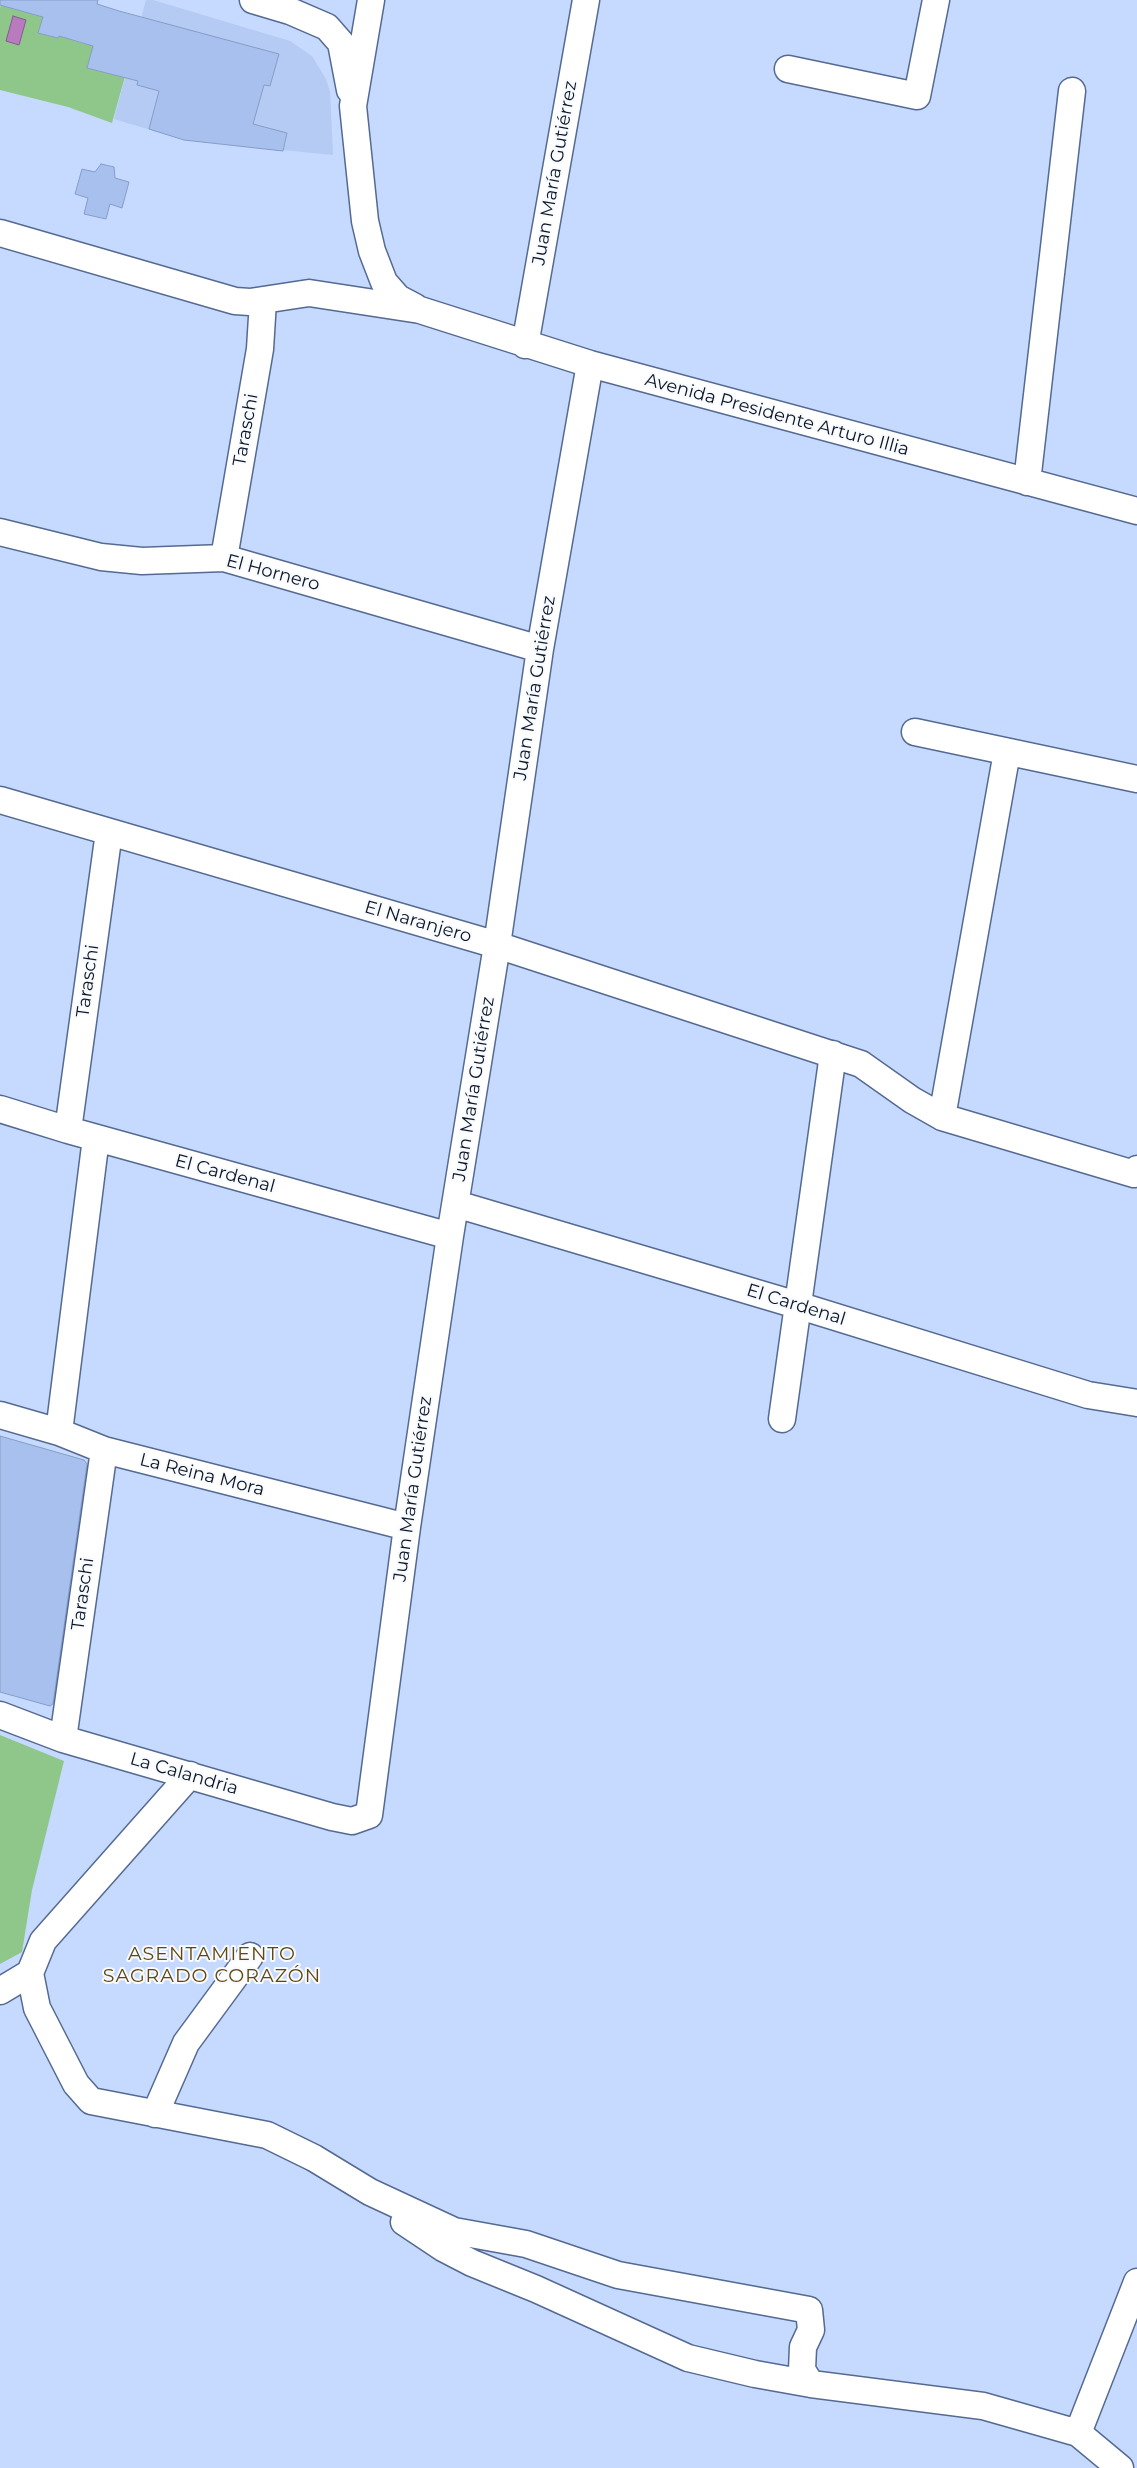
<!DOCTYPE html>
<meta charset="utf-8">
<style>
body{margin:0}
canvas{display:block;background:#c6d9fe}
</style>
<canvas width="1137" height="2468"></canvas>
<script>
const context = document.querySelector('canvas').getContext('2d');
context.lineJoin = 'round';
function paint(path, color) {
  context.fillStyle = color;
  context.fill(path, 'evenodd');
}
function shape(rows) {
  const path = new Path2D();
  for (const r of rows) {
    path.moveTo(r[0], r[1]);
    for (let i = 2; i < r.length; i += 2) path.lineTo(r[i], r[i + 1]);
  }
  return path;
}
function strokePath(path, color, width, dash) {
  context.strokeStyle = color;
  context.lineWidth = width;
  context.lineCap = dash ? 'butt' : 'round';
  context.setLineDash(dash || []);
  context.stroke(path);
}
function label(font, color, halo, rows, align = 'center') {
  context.font = font + ' Montserrat,sans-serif';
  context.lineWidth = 4;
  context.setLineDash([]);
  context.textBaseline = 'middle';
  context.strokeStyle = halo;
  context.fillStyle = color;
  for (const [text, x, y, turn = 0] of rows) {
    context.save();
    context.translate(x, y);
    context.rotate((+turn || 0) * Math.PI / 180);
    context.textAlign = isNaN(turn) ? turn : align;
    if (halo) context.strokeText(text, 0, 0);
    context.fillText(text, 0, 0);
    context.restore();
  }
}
paint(shape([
 [146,0,153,0,290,41,312,56,326,79,330,92,333,155,184,140,114,119]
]), '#b5cbf3');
paint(shape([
 [2,0,49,0,38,33,58,38,60,32,67,38,85,44,95,41,88,68,116,75,124,46,133,48,112,123,68,107,0,90,0,8],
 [0,1735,64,1761,32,1890,22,1952,0,1964]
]), '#8fc78b');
const water = shape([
 [13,16,26,20,19,45,6,41,13,16]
]);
paint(water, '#b77bbe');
strokePath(water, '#845c90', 1);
const building = shape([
 [0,0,98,0,97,4,119,11,279,54,270,86,264,85,253,124,287,133,283,151,184,140,149,129,159,91,137,85,138,81,87,68,93,46,59,36,58,38,38,33,43,17,0,5,0,0],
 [101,164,114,167,115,178,129,182,122,208,110,204,106,219,84,214,88,198,75,194,82,169,95,172,101,164],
 [0,1436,84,1460,87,1464,53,1704,50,1706,0,1692,0,1436]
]);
paint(building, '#a8c0ed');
strokePath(building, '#869dc8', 1);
const minor = shape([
 [253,0,290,11,327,27,341,43,350,90],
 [371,0,353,106,365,221,372,251,384,282,398,298,415,307],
 [788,69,917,96,936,0],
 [0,233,235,301,250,302,309,293,420,310,590,364,1137,511],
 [525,345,586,0],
 [1027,482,1072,91],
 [0,532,101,557,142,561,224,558,540,649],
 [224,558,260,349,263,301],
 [915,732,1137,779],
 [0,800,497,945,861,1064,912,1100,942,1117,1134,1174,1137,1169],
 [0,1109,68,1130,450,1236],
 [942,1117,1007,752],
 [68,1130,109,832],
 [456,1204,797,1305,1088,1395,1137,1403],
 [0,1415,59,1432,104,1450,407,1527],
 [782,1419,833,1054],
 [59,1432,96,1138],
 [0,1715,63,1739,332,1817,352,1821,369,1815,407,1527,450,1236,497,945,540,649,590,364],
 [63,1739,104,1450],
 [190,1775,43,1941,30,1973,37,2008,76,2084,91,2101,267,2135,314,2158,370,2192,454,2231,526,2244,618,2275,809,2310,811,2330,803,2347,802,2370,811,2384,983,2406,1078,2433,1120,2468],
 [0,1991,30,1973],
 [155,2114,186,2043,250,1956],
 [404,2222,443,2248,472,2263,536,2289,688,2358,755,2374,811,2384],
 [1078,2433,1137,2282]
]);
strokePath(minor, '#556a92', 29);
strokePath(minor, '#fff', 26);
label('18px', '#0d1525', '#f7fafe', [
 ["Juan María Gutiérrez",555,173,-80],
 ["Avenida Presidente Arturo Illia",777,415,15],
 ["Taraschi",246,430,-80],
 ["El Hornero",273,573,15],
 ["Juan María Gutiérrez",535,688,-81],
 ["El Naranjero",418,922,16],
 ["Taraschi",88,981,-82],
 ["Juan María Gutiérrez",474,1089,-81],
 ["El Cardenal",225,1174,15],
 ["El Cardenal",796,1305,17],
 ["La Reina Mora",202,1475,14],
 ["Juan María Gutiérrez",413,1489,-82],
 ["Taraschi",83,1594,-82],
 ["La Calandria",184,1774,16]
]);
context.letterSpacing = '1px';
label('19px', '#61470c', '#f7fafe', [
 ["ASENTAMIENTO",212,1954],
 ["SAGRADO CORAZÓN",212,1976]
]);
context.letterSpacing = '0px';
</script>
